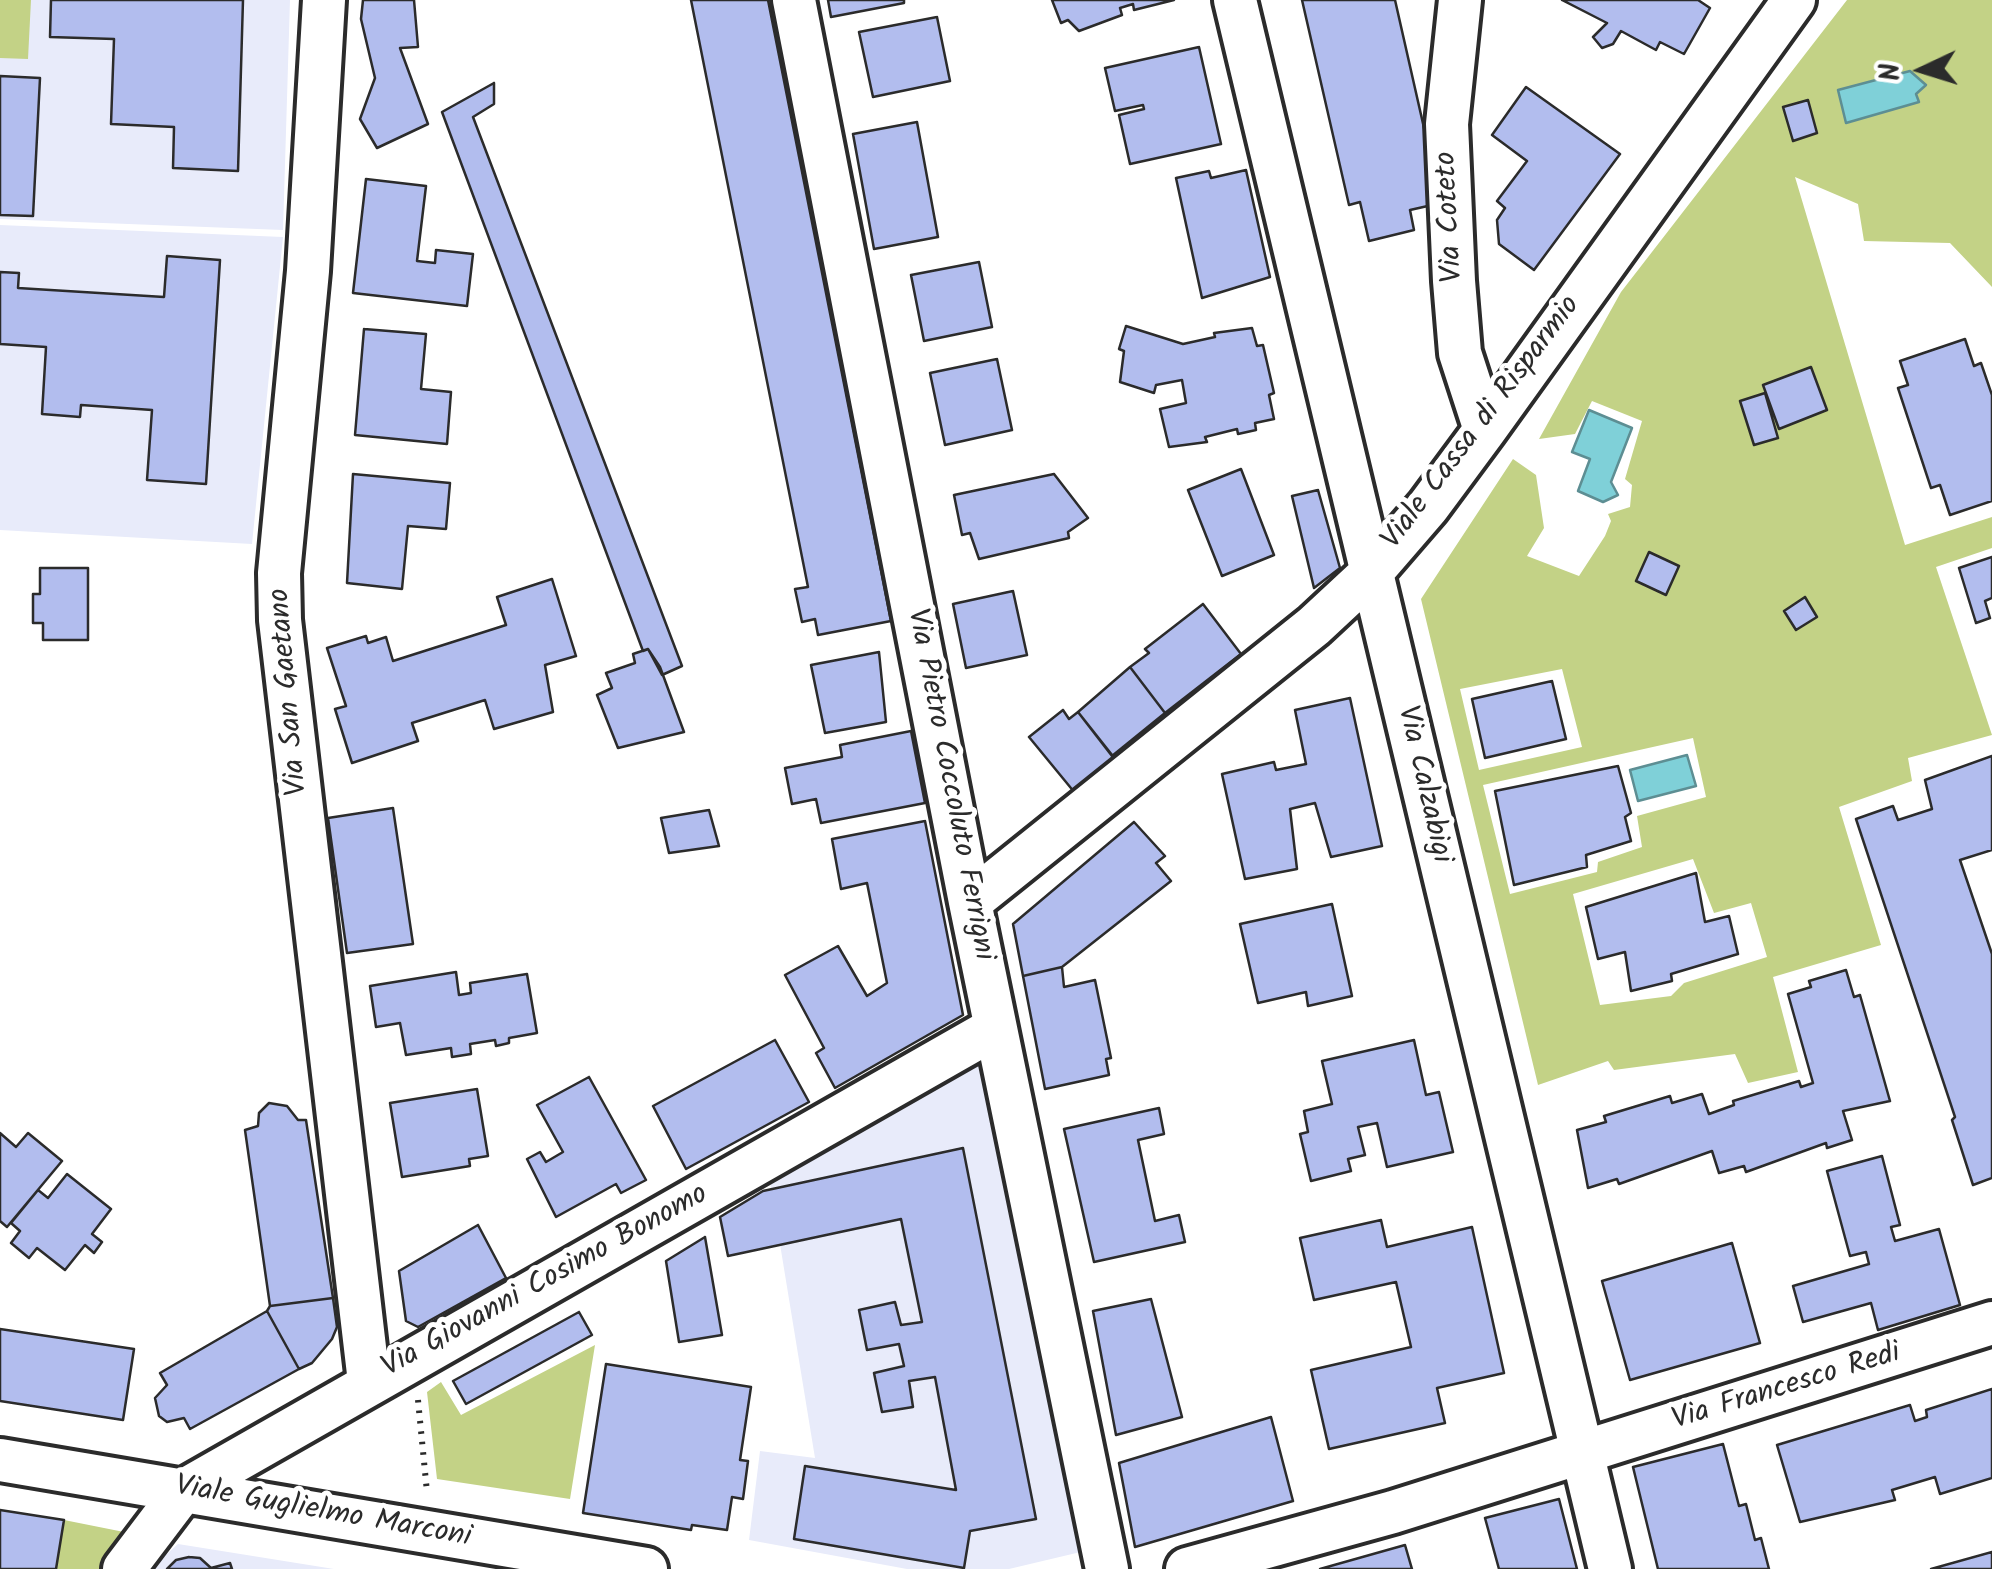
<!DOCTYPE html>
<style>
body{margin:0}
#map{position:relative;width:1992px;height:1569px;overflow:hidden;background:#fff;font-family:Kalam,sans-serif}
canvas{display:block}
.north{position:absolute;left:1872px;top:20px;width:100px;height:100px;-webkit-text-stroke:8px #fff;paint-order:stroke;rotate:266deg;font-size:28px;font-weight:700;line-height:40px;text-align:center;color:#2b2b2b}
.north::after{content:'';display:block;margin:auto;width:35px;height:45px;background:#2b2b2b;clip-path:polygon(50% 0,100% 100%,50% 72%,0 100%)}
</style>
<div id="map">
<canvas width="1992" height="1569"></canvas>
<div class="north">N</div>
</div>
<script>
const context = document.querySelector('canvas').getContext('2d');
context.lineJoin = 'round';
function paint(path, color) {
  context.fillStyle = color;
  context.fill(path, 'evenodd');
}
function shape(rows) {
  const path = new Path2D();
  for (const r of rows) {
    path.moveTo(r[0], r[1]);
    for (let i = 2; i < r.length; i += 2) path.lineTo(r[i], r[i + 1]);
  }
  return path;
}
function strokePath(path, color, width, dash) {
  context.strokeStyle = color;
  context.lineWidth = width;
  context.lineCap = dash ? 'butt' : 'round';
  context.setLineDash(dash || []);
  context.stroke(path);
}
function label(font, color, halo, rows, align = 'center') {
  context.font = font + ' Kalam,sans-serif';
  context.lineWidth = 10;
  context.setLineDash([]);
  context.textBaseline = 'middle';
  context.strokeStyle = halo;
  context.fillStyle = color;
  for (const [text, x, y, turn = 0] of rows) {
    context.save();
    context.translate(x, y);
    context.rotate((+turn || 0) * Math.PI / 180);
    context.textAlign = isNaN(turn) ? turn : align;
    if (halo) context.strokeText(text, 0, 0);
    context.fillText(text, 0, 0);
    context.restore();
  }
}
paint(shape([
 [0,0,290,0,283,230,0,219],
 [0,225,283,237,252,544,0,530],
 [990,1056,1089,1550,1009,1569,907,1569,749,1540,760,1451,815,1458,770,1183],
 [178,1544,334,1569,150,1569]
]), '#e8ebfa');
paint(shape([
 [0,0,31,0,28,59,0,58],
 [1847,0,1992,0,1992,287,1950,243,1864,241,1858,204,1795,177,1905,545,1992,517,1992,548,1936,567,1992,735,1908,758,1912,781,1839,807,1881,945,1773,977,1798,1072,1748,1083,1735,1054,1614,1070,1608,1061,1538,1085,1421,599,1513,459,1536,475,1544,528,1527,556,1579,576,1605,536,1611,521,1608,514,1630,507,1632,485,1625,479,1642,421,1592,401,1575,434,1539,439,1621,292],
 [1562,669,1582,747,1479,770,1460,689],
 [1693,738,1706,797,1637,816,1642,847,1598,862,1597,872,1510,894,1483,785],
 [1693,859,1714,913,1751,903,1767,957,1684,983,1671,996,1600,1005,1573,894],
 [595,1345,570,1499,437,1479,427,1392,441,1382,461,1415],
 [64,1520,134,1534,107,1569,56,1569]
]), '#c3d286');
const water = shape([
 [1910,71,1926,85,1916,94,1919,102,1846,123,1838,90,1910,71],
 [1589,410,1632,428,1611,482,1618,495,1603,502,1578,491,1590,459,1572,452,1589,410],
 [1687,755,1696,786,1638,801,1630,770,1687,755]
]);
paint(water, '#7fd0d8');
strokePath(water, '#5d8e93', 2.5);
const building = shape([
 [51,0,243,0,238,171,173,168,174,127,111,124,114,39,50,37,51,0],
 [363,0,414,0,418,47,400,48,428,124,377,148,360,119,375,78,361,19,363,0],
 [691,0,768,0,891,621,818,635,815,619,802,622,795,589,808,587,691,0],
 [828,0,904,0,904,3,831,17,828,0],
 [1052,0,1174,0,1134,10,1133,4,1120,8,1122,15,1079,31,1068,20,1061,23,1052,0],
 [1302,0,1395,0,1441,203,1410,210,1414,230,1369,241,1360,202,1349,205,1302,0],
 [1562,0,1698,0,1710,8,1684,54,1660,42,1656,50,1621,31,1613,44,1602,48,1593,37,1607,23,1562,0],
 [937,17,950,81,873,97,859,32,937,17],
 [1199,47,1221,144,1130,164,1119,115,1144,109,1143,105,1115,111,1105,68,1199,47],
 [0,76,40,78,33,216,0,215,0,76],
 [494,83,494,104,473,117,682,666,662,675,648,649,643,651,442,112,494,83],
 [1526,87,1620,154,1534,270,1499,244,1497,220,1505,208,1497,201,1527,161,1492,135,1526,87],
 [1808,100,1817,133,1793,141,1783,107,1808,100],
 [917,122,938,237,874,249,853,134,917,122],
 [1246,170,1270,277,1202,298,1176,178,1209,171,1211,178,1246,170],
 [366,179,426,186,417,261,435,263,436,250,473,254,467,306,353,293,366,179],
 [167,256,220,260,206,484,147,480,152,410,81,405,80,417,42,414,46,347,0,344,0,272,19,273,18,288,164,297,167,256],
 [979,262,992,327,924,341,911,275,979,262],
 [1126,326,1183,344,1215,337,1214,333,1252,328,1257,346,1263,345,1274,393,1269,395,1274,419,1255,423,1256,430,1238,434,1237,429,1205,437,1207,442,1169,447,1160,409,1186,403,1182,380,1156,385,1154,393,1120,382,1124,351,1119,349,1126,326],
 [364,329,426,334,421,389,451,392,447,444,355,435,364,329],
 [1965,339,1974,366,1981,363,1992,395,1992,501,1950,515,1940,485,1931,488,1898,388,1908,385,1900,361,1965,339],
 [997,359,1012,430,945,445,930,373,997,359],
 [1811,367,1827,410,1779,429,1763,385,1811,367],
 [1765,393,1778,438,1754,445,1740,401,1765,393],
 [1241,469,1274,555,1222,576,1188,490,1241,469],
 [353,474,450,483,446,529,408,526,402,589,347,583,353,474],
 [1054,474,1088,518,1068,532,1069,538,979,559,970,533,962,535,954,495,1054,474],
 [1318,490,1340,568,1314,588,1292,496,1318,490],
 [1649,552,1679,566,1666,595,1636,581,1649,552],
 [1992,557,1992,598,1985,601,1990,618,1976,623,1959,568,1992,557],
 [40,568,88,568,88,640,43,640,43,623,33,623,33,594,40,594,40,568],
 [552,579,576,656,545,665,553,712,494,729,485,700,412,723,418,741,352,763,335,709,346,706,327,648,366,636,368,643,386,637,393,661,506,625,497,597,552,579],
 [1013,591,1027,655,966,668,953,604,1013,591],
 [1805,597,1817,617,1796,630,1784,611,1805,597],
 [1203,604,1241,654,1165,713,1130,667,1149,653,1145,649,1203,604],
 [648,649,660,667,684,732,618,748,597,695,612,688,606,673,635,663,633,654,648,649],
 [879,652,886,722,825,733,811,665,879,652],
 [1130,667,1165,713,1112,756,1078,712,1130,667],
 [1552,681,1566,739,1485,758,1472,699,1552,681],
 [1350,698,1382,846,1331,857,1315,803,1290,809,1297,869,1245,879,1222,774,1274,762,1276,770,1306,764,1295,710,1350,698],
 [1063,710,1069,719,1078,712,1116,760,1075,793,1029,737,1063,710],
 [911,731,925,803,821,823,816,799,792,804,785,768,842,757,840,745,911,731],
 [1992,756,1992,850,1960,860,1992,954,1992,1178,1973,1185,1952,1120,1955,1117,1856,819,1893,806,1898,820,1932,809,1925,780,1992,756],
 [1618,766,1631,813,1625,817,1631,841,1586,855,1587,867,1514,885,1495,791,1618,766],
 [393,808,413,944,347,953,328,818,393,808],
 [709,810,719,846,669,853,661,818,709,810],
 [925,821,963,1015,835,1088,816,1053,824,1048,785,975,838,946,867,996,887,983,867,883,841,889,832,839,925,821],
 [1134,822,1165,856,1156,863,1171,881,1062,967,1023,976,1013,924,1134,822],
 [1696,873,1705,922,1729,916,1738,954,1671,974,1672,981,1631,991,1625,952,1598,959,1586,907,1696,873],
 [1332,904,1352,996,1308,1006,1306,992,1258,1003,1240,924,1332,904],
 [1062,967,1064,987,1095,980,1111,1058,1106,1059,1109,1075,1045,1089,1023,976,1062,967],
 [1846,970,1854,997,1860,995,1890,1101,1843,1111,1852,1140,1827,1148,1826,1143,1746,1172,1744,1166,1719,1173,1712,1151,1619,1184,1617,1179,1588,1188,1577,1130,1606,1122,1604,1116,1670,1096,1672,1103,1702,1094,1709,1114,1734,1105,1733,1101,1799,1081,1801,1087,1813,1083,1788,994,1811,987,1809,981,1846,970],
 [456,972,459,995,471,993,470,983,527,974,537,1033,509,1038,509,1043,496,1046,495,1040,470,1044,471,1054,452,1057,451,1048,406,1055,400,1023,376,1027,370,986,456,972],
 [775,1040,809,1102,686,1169,653,1106,775,1040],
 [1414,1040,1426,1095,1439,1092,1453,1152,1387,1167,1377,1123,1358,1127,1365,1155,1348,1159,1351,1171,1311,1181,1300,1134,1308,1132,1304,1111,1332,1104,1322,1061,1414,1040],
 [589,1077,646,1180,621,1193,616,1184,556,1217,527,1159,540,1152,546,1162,563,1152,537,1105,589,1077],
 [477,1089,488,1156,469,1159,470,1166,402,1177,390,1103,477,1089],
 [269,1103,287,1106,298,1120,306,1120,333,1298,270,1306,245,1130,258,1126,259,1113,269,1103],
 [1159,1108,1164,1134,1138,1140,1155,1221,1179,1215,1185,1242,1094,1262,1064,1129,1159,1108],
 [0,1133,16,1147,28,1133,62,1161,7,1227,0,1221,0,1133],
 [963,1148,1036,1519,970,1531,964,1568,794,1539,805,1466,956,1490,935,1377,909,1381,913,1407,882,1412,874,1373,904,1366,899,1344,867,1350,859,1310,895,1302,901,1325,922,1322,901,1219,728,1256,720,1217,763,1191,963,1148],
 [1882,1156,1900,1225,1891,1227,1895,1241,1939,1229,1960,1305,1878,1330,1871,1303,1803,1322,1793,1286,1869,1264,1866,1252,1850,1256,1827,1171,1882,1156],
 [67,1174,111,1209,92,1234,102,1242,94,1253,85,1245,65,1270,37,1248,29,1258,11,1243,20,1231,11,1223,38,1190,48,1198,67,1174],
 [1381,1220,1387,1247,1472,1227,1504,1373,1437,1388,1445,1423,1329,1449,1311,1370,1411,1347,1396,1282,1314,1300,1300,1238,1381,1220],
 [478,1225,506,1278,418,1327,406,1321,399,1271,478,1225],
 [705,1237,722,1335,679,1342,666,1261,705,1237],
 [1732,1243,1760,1343,1630,1380,1602,1281,1732,1243],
 [333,1298,337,1327,332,1339,312,1363,299,1369,267,1311,270,1306,333,1298],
 [1151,1299,1182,1417,1116,1435,1093,1311,1151,1299],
 [267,1311,299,1369,190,1429,184,1418,167,1422,159,1416,155,1398,167,1385,160,1373,267,1311],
 [579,1312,592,1335,466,1404,453,1381,579,1312],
 [0,1329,134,1349,123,1420,0,1401,0,1329],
 [606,1364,751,1387,740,1460,748,1461,743,1499,732,1497,727,1530,692,1525,691,1530,583,1513,606,1364],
 [1992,1389,1992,1478,1940,1494,1935,1477,1892,1490,1895,1500,1800,1522,1777,1445,1910,1405,1915,1421,1927,1417,1926,1410,1992,1389],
 [1271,1417,1293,1501,1135,1547,1119,1463,1271,1417],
 [1723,1444,1739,1506,1746,1504,1755,1540,1761,1538,1769,1569,1658,1569,1633,1467,1723,1444],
 [1559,1499,1577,1569,1499,1569,1485,1518,1559,1499],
 [0,1510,64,1520,56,1569,0,1569,0,1510],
 [1405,1545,1412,1569,1320,1569,1405,1545],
 [1992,1552,1992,1569,1931,1569,1992,1552],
 [189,1557,200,1558,211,1568,230,1563,232,1569,167,1569,176,1560,189,1557]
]);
paint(building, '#b2bdee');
strokePath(building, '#2b2b2b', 2.5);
const street = shape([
 [324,0,308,271,279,573,280,620,369,1382],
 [794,0,970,902,1107,1569],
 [1235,0,1610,1569],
 [1460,0,1447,124,1454,281,1460,353,1485,430],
 [970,902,1314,626,1371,573,1428,507,1485,430,1794,0],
 [0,1460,646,1569],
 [124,1569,183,1491,995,1028],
 [1187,1569,1393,1512,1992,1323]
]);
strokePath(street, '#2b2b2b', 50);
strokePath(shape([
 [418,1400,427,1492]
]), '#2b2b2b', 6, [2.5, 8]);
strokePath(street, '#fff', 42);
label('30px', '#2b2b2b', '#fff', [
 ["Via Coteto",1452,217,-93],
 ["Viale Cassa di Risparmio",1483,424,-53],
 ["Via San Gaetano",291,692,-95],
 ["Via Pietro Coccoluto Ferrigni",948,785,79],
 ["Via Calzabigi",1422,785,77],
 ["Via Giovanni Cosimo Bonomo",546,1283,-29],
 ["Via Francesco Redi",1787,1389,-17],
 ["Viale Guglielmo Marconi",323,1514,10]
]);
</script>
